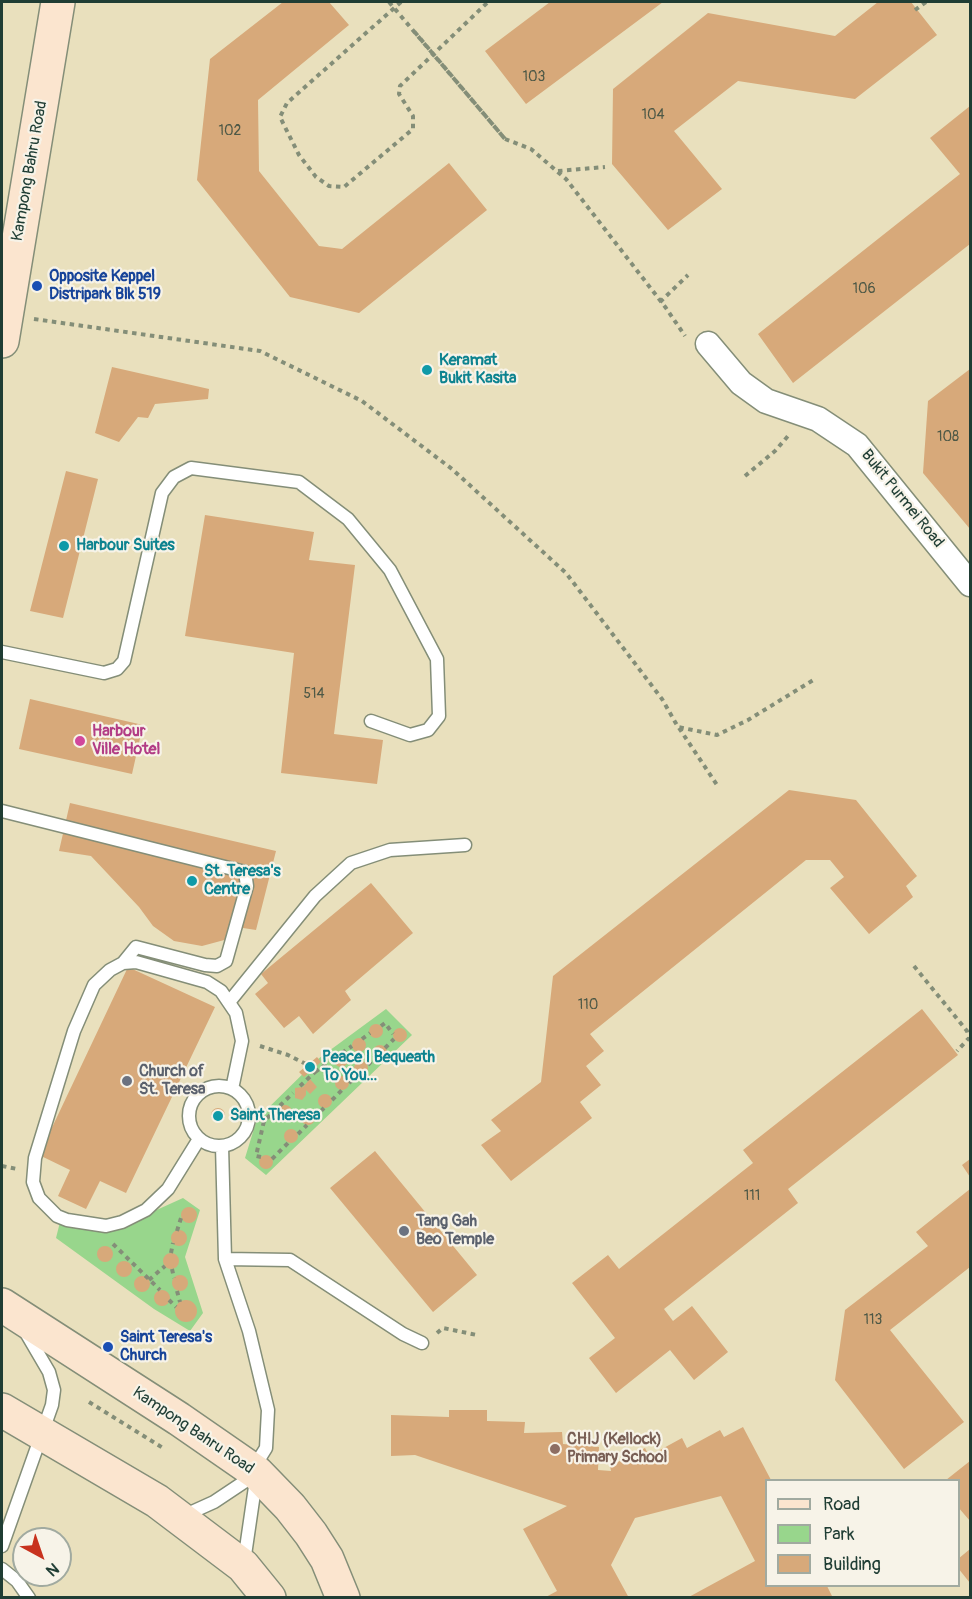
<!DOCTYPE html>
<style>
body{margin:0}
#map{position:relative;width:972px;height:1599px;overflow:hidden;background:#e9e0bd;font-family:Pangolin,sans-serif}
canvas{display:block}
.frame{position:absolute;inset:0;border:3px solid #1f3d34;pointer-events:none}
.legend{position:absolute;left:765px;top:1479px;width:195px;height:108px;box-sizing:border-box;background:#f7f3e8;border:2px solid #a1aaa0;margin:0;padding:8px 10px;list-style:none;font-size:18px;color:#1f3d34}
.legend li{display:flex;align-items:center;gap:12px;height:30px}
.legend b{width:30px;border:2px solid #a1aaa0}
.north{position:absolute;left:12px;top:1527px;width:60px;height:60px;box-sizing:border-box;background:#f7f3e8;border:2px solid #a1aaa0;border-radius:50%;rotate:140deg;font-size:16px;font-weight:700;line-height:24px;text-align:center;color:#1f3d34}
.north::after{content:'';display:block;margin:auto;width:21px;height:27px;background:#c8321e;clip-path:polygon(50% 0,100% 100%,50% 72%,0 100%)}
</style>
<div id="map">
<canvas width="972" height="1599"></canvas>
<div class="frame"></div>
<ul class="legend">
<li><b style="height:8px;background:#fbe5cf"></b>Road</li>
<li><b style="height:16px;background:#98d68c"></b>Park</li>
<li><b style="height:16px;background:#d7a97a"></b>Building</li>
</ul>
<div class="north">N</div>
</div>
<script>
const context = document.querySelector('canvas').getContext('2d');
context.lineJoin = 'round';
function paint(path, color) {
  context.fillStyle = color;
  context.fill(path, 'evenodd');
}
function shape(rows) {
  const path = new Path2D();
  for (const r of rows) {
    if (r.length === 3) {
      path.moveTo(r[0] + r[2], r[1]);
      path.arc(r[0], r[1], r[2], 0, 2 * Math.PI);
      continue;
    }
    path.moveTo(r[0], r[1]);
    for (let i = 2; i < r.length; i += 2) path.lineTo(r[i], r[i + 1]);
  }
  return path;
}
function strokePath(path, color, width, dash) {
  context.strokeStyle = color;
  context.lineWidth = width;
  context.lineCap = dash ? 'butt' : 'round';
  context.setLineDash(dash || []);
  context.stroke(path);
}
function label(font, color, halo, rows, align = 'center') {
  context.font = font + ' Pangolin,sans-serif';
  context.lineWidth = 4.5;
  context.setLineDash([]);
  context.textBaseline = 'middle';
  context.strokeStyle = halo;
  context.fillStyle = color;
  for (const [text, x, y, turn = 0] of rows) {
    context.save();
    context.translate(x, y);
    context.rotate((+turn || 0) * Math.PI / 180);
    context.textAlign = isNaN(turn) ? turn : align;
    if (halo) context.strokeText(text, 0, 0);
    context.fillText(text, 0, 0);
    context.restore();
  }
}
paint(shape([
 [386,1009,412,1035,266,1175,245,1158,257,1119,318,1059],
 [183,1198,200,1210,185,1257,203,1313,190,1331,154,1309,56,1238,60,1222,108,1232]
]), '#98d68c');
paint(shape([
 [283,2,329,2,349,25,258,100,259,171,319,246,342,249,449,163,487,210,359,313,290,297,197,180,210,59],
 [550,2,663,2,526,104,485,51],
 [878,2,911,2,937,35,855,99,738,81,674,131,722,189,668,230,612,164,613,89,708,13,835,36],
 [970,106,970,244,793,383,758,334,960,174,930,138],
 [112,367,209,389,208,399,155,404,148,418,138,417,119,442,95,433],
 [970,369,970,529,923,473,928,401],
 [66,471,98,479,63,618,30,611],
 [205,515,314,532,309,560,355,565,334,734,383,740,377,784,281,773,294,653,185,636],
 [30,699,143,725,132,774,19,749],
 [789,790,856,800,917,876,906,886,913,897,869,934,830,888,844,877,830,860,806,860,590,1034,604,1051,586,1066,601,1085,580,1102,592,1118,511,1181,481,1145,501,1131,491,1120,541,1082,553,976],
 [70,803,276,851,256,930,243,928,228,939,202,946,174,941,153,926,139,907,91,856,59,851],
 [371,883,413,933,345,991,351,1000,313,1034,299,1016,284,1028,255,994,268,983,261,974],
 [128,967,215,1007,126,1193,100,1181,86,1209,58,1196,70,1170,39,1155],
 [922,1009,958,1055,788,1189,798,1203,664,1309,673,1321,692,1306,728,1352,694,1380,670,1350,616,1393,589,1358,615,1338,572,1283,608,1255,619,1269,753,1163,743,1150],
 [376,1031,7],
 [400,1035,7],
 [359,1045,7],
 [380,1052,7],
 [341,1060,7],
 [317,1057,321,1062,304,1077,299,1072],
 [361,1068,7],
 [342,1083,7],
 [310,1079,317,1087,310,1094,306,1090,306,1095,302,1100,295,1098,295,1088,303,1087],
 [325,1101,7],
 [285,1112,7],
 [218,1115,7],
 [308,1118,7],
 [291,1136,7],
 [375,1151,477,1275,433,1312,330,1188],
 [266,1162,7],
 [970,1159,970,1177,962,1165],
 [970,1189,970,1267,890,1330,964,1422,904,1469,835,1380,845,1310,928,1246,916,1232],
 [189,1215,8],
 [179,1238,8],
 [105,1254,8],
 [171,1261,8],
 [124,1269,8],
 [180,1283,8],
 [142,1284,8],
 [162,1298,8],
 [186,1311,11],
 [449,1410,487,1410,487,1421,525,1422,524,1433,562,1432,563,1444,599,1447,598,1470,611,1471,610,1466,645,1448,649,1456,682,1438,687,1448,720,1430,724,1437,743,1427,771,1480,766,1480,766,1586,827,1586,833,1598,687,1598,755,1561,721,1496,635,1518,611,1565,629,1598,544,1598,557,1591,523,1529,567,1506,415,1455,391,1456,391,1415,449,1417],
 [970,1461,970,1521,958,1507,958,1480,946,1480],
 [970,1549,970,1583,958,1568,958,1559]
]), '#d7a97a');
const service = shape([
 [2,652,104,673,117,669,124,661,162,493,174,477,191,468,299,482,348,519,390,570,437,659,439,716,428,730,410,735,371,721],
 [2,811,245,872,247,886,226,961,217,966,205,965,136,947,123,963],
 [230,1001,315,896,351,863,390,850,465,845],
 [219,1116,30],
 [199,1139,168,1189,146,1210,122,1222,106,1226,67,1220,57,1216,39,1198,33,1182,35,1158,74,1031,94,985,110,970,123,963,136,962,207,982,221,991,236,1013,242,1041,232,1089],
 [222,1146,225,1259,249,1331,268,1410,266,1448,261,1456,257,1473,244,1562],
 [225,1259,290,1260,403,1334,422,1343],
 [183,1516,214,1502,256,1474],
 [2,1546,52,1405,54,1390,49,1372,25,1331],
 [2,1569,17,1581,29,1598]
]);
const minor = shape([
 [708,344,741,383,766,401,818,419,857,445,970,584]
]);
const secondary = shape([
 [2,341,58,2],
 [2,1305,179,1419,257,1473,290,1507,311,1534,327,1559,343,1598],
 [2,1410,157,1501,243,1566,269,1598]
]);
strokePath(service, '#848e78', 15);
strokePath(minor, '#848e78', 27);
strokePath(secondary, '#848e78', 36);
strokePath(shape([
 [389,2,505,139,413,30],
 [401,2,287,103,280,117,299,155,316,177,329,186,344,187,413,129,413,116,399,94,400,86,488,2],
 [915,10,926,2],
 [505,139,531,149,566,179,666,308,685,336],
 [558,171,605,167],
 [660,302,688,275],
 [34,319,260,351,362,401,452,469,566,573,662,699,678,727,717,735,748,720,815,679],
 [745,476,775,451,788,436],
 [679,728,717,785],
 [914,966,967,1031,969,1038,957,1051],
 [381,1026,385,1023,393,1034],
 [362,1039,370,1033],
 [260,1046,288,1055,308,1065],
 [385,1048,394,1039],
 [342,1053,352,1046],
 [368,1065,375,1057],
 [315,1072,334,1059],
 [349,1083,359,1074],
 [300,1086,315,1072,313,1069],
 [332,1100,342,1090],
 [315,1117,324,1108],
 [298,1134,307,1125],
 [261,1157,256,1156,264,1121,293,1093],
 [272,1159,289,1142],
 [2,1166,17,1169],
 [177,1231,181,1218],
 [113,1244,160,1290],
 [171,1253,173,1243],
 [172,1269,174,1278],
 [149,1280,165,1266],
 [177,1291,180,1302],
 [169,1300,176,1307],
 [437,1333,443,1328,477,1335],
 [89,1402,163,1448]
]), '#848e78', 4, [4.5, 4.5]);
strokePath(service, '#fff', 12);
strokePath(minor, '#fff', 24);
strokePath(secondary, '#fbe5cf', 33);
for (const [x, y, r, color] of [
 [37,286,6,"#1a4fb4"],
 [427,370,6,"#0f9aa8"],
 [64,546,6,"#0f9aa8"],
 [80,741,6,"#d1479c"],
 [192,881,6,"#0f9aa8"],
 [310,1067,6,"#0f9aa8"],
 [127,1081,6,"#6b7280"],
 [218,1116,6,"#0f9aa8"],
 [404,1231,6,"#6b7280"],
 [108,1347,6,"#1a4fb4"],
 [555,1449,6,"#8d6e63"]
]) {
  const dot = new Path2D();
  dot.arc(x, y, r, 0, 2 * Math.PI);
  context.fillStyle = color;
  context.fill(dot);
  strokePath(dot, '#f7f3e8', 2);
}
label('14px', '#4d5846', null, [
 ["103",534,77],
 ["104",653,115],
 ["102",230,131],
 ["106",864,289],
 ["108",948,437],
 ["514",314,694],
 ["110",588,1005],
 ["111",752,1196],
 ["113",873,1320]
]);
label('16px', '#1f3d34', '#f7f3e8', [
 ["Kampong Bahru Road",30,171,-80],
 ["Bukit Purmei Road",902,499,51],
 ["Kampong Bahru Road",193,1431,34]
]);
label('bold 16px', '#164399', '#f7f3e8', [
 ["Opposite Keppel",49,277],
 ["Distripark Blk 519",49,295],
 ["Saint Teresa's",120,1338],
 ["Church",120,1356]
], 'left');
label('bold 16px', '#0d838f', '#f7f3e8', [
 ["Keramat",439,361],
 ["Bukit Kasita",439,379],
 ["Harbour Suites",76,546],
 ["St. Teresa's",204,872],
 ["Centre",204,890],
 ["Peace I Bequeath",322,1058],
 ["To You...",322,1076],
 ["Saint Theresa",230,1116]
], 'left');
label('bold 16px', '#b23c85', '#f7f3e8', [
 ["Harbour",92,732],
 ["Ville Hotel",92,750]
], 'left');
label('bold 16px', '#5b616d', '#f7f3e8', [
 ["Church of",139,1072],
 ["St. Teresa",139,1090],
 ["Tang Gah",416,1222],
 ["Beo Temple",416,1240]
], 'left');
label('bold 16px', '#785e54', '#f7f3e8', [
 ["CHIJ (Kellock)",567,1440],
 ["Primary School",567,1458]
], 'left');
</script>
